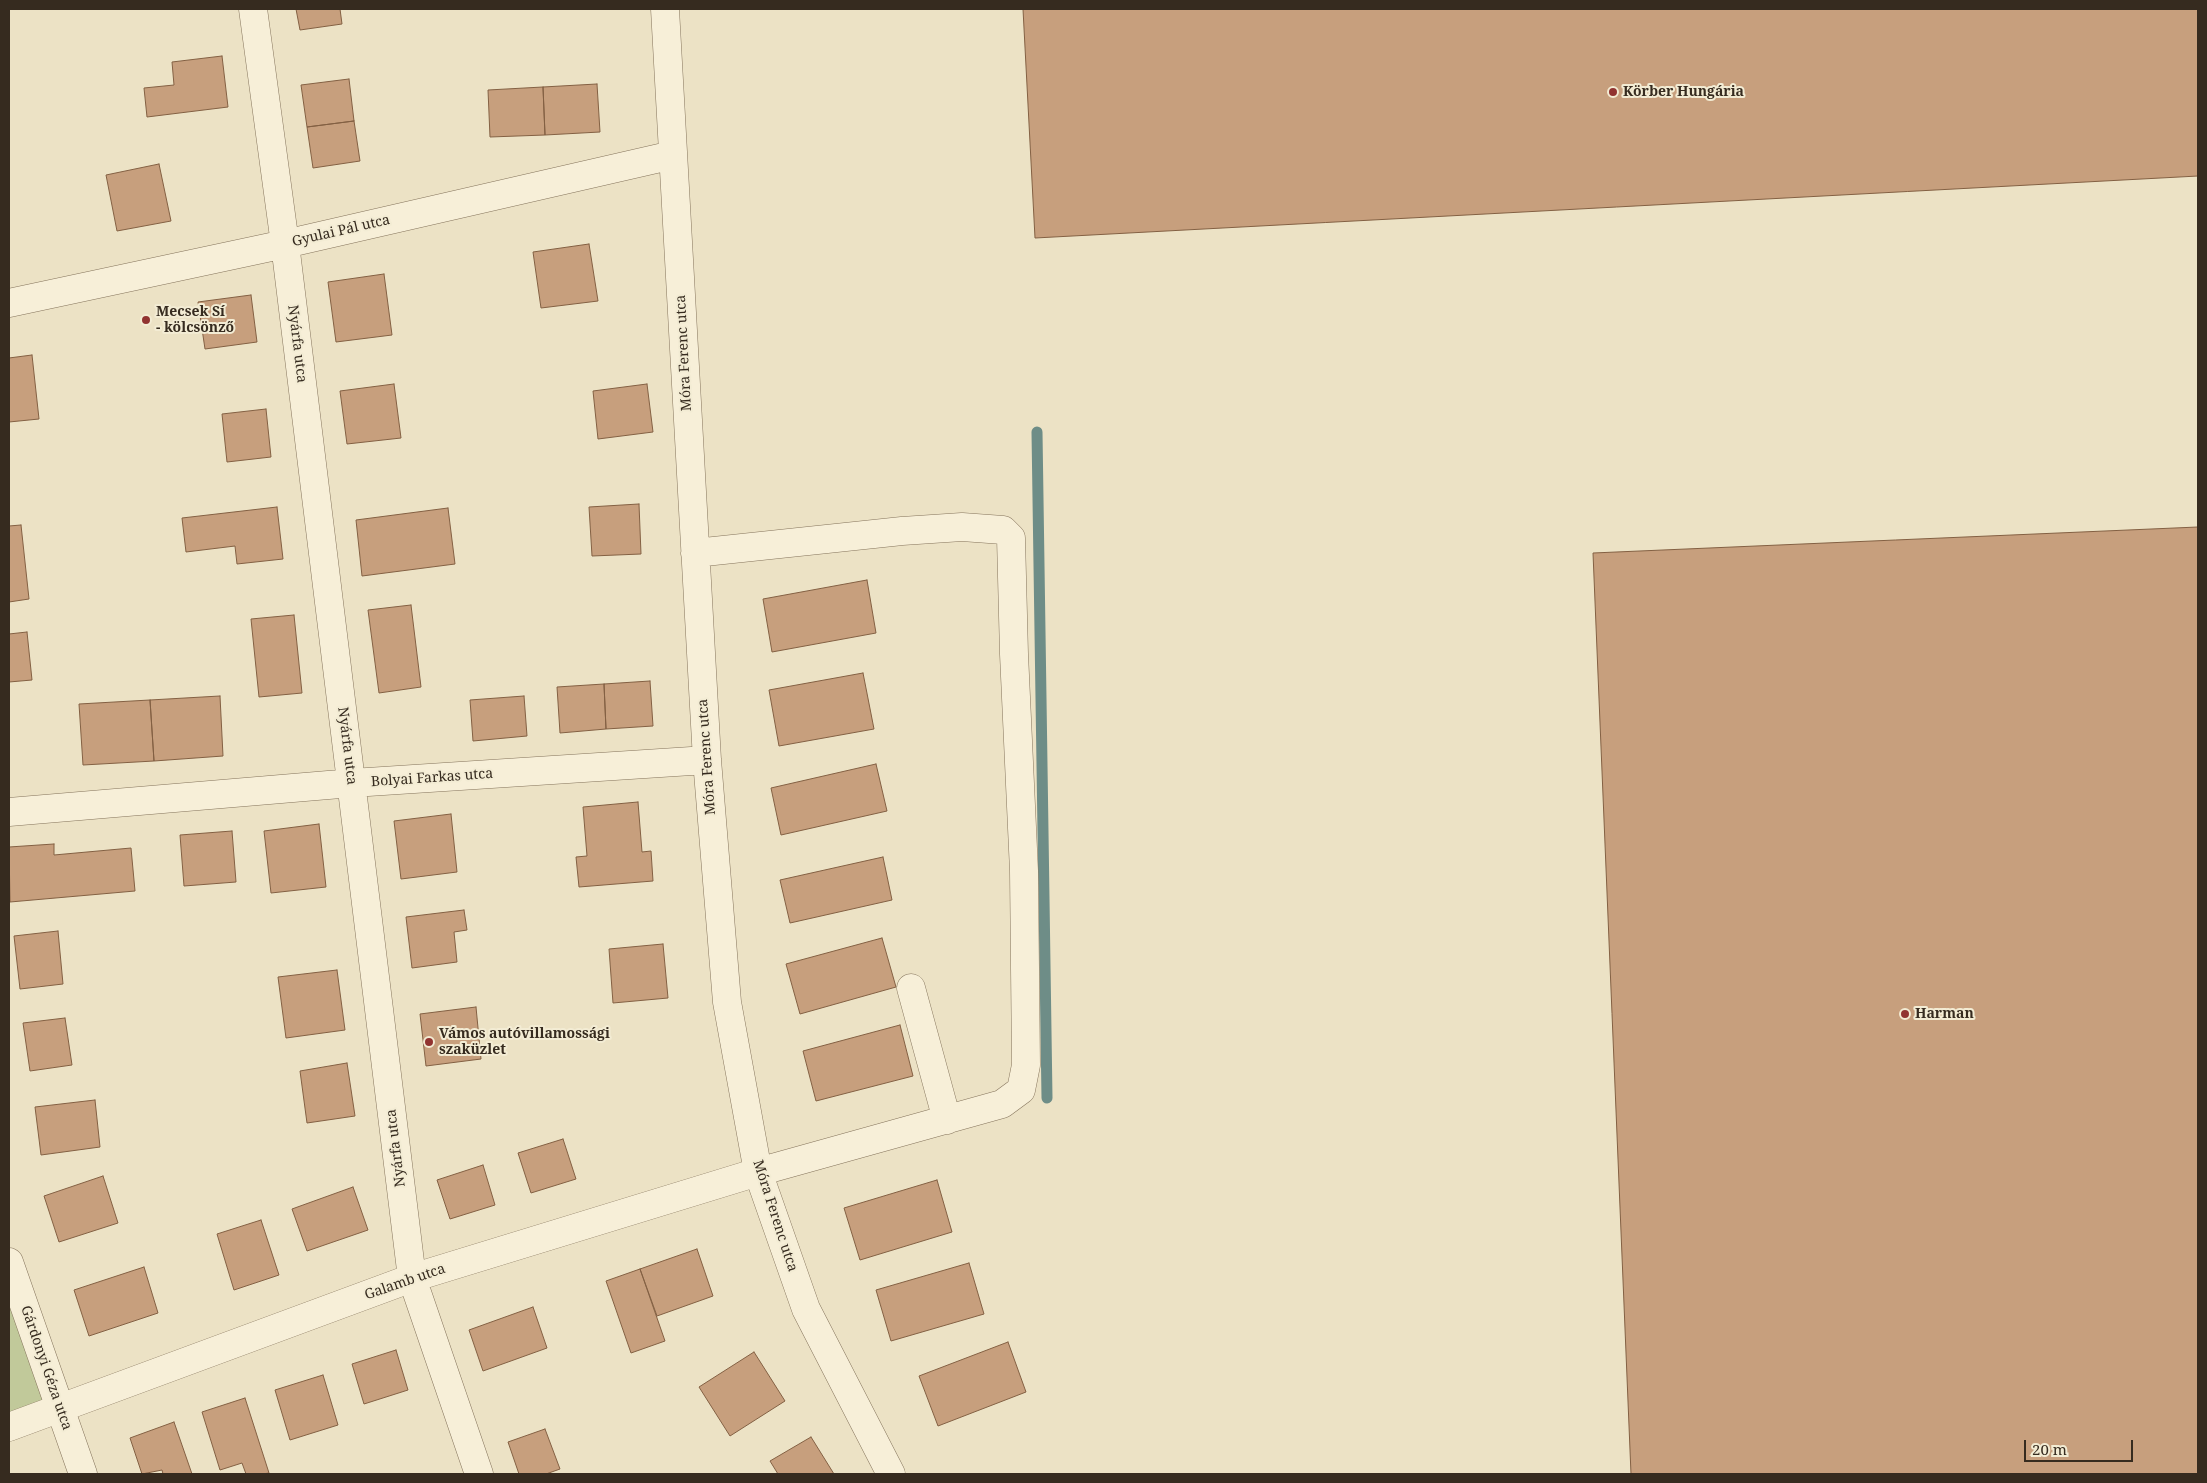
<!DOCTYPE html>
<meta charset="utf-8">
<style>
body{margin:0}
#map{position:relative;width:2207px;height:1483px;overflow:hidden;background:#ece2c5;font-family:"Noto Serif",serif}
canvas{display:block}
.frame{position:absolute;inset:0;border:10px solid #362b1f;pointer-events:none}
.scale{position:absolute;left:2024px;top:1440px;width:109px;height:22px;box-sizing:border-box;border:2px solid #362b1f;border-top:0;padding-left:6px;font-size:15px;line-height:18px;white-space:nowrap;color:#362b1f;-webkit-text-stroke:4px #f3ecd4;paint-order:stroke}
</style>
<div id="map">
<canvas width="2207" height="1483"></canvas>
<div class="frame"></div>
<div class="scale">20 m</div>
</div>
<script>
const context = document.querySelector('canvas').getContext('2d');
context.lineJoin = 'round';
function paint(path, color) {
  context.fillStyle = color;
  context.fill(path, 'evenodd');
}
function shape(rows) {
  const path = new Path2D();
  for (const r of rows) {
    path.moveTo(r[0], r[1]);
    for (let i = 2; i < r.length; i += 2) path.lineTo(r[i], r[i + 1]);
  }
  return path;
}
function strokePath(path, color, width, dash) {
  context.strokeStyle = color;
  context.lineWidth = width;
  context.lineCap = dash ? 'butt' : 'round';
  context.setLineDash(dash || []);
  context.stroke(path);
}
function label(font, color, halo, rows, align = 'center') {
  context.font = font + ' "Noto Serif",serif';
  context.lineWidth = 4;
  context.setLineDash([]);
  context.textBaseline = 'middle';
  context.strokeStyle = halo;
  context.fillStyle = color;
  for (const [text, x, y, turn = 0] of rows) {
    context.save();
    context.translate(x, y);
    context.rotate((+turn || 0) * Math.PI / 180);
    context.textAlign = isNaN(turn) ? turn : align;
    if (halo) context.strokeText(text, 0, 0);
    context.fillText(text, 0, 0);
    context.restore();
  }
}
paint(shape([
 [9,1262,58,1408,9,1427]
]), '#c1c99a');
strokePath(shape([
 [1037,432,1047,1098]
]), '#6e8d87', 11);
const building = shape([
 [296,9,340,9,342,24,300,30,296,9],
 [1023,9,2198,9,2198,176,1035,238,1023,9],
 [222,56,228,107,147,117,144,88,174,85,172,62,222,56],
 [349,79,354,121,307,127,301,85,349,79],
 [597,84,600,132,545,135,543,87,597,84],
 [543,87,545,135,490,137,488,90,543,87],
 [354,121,360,161,313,168,307,127,354,121],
 [159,164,171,221,117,231,106,175,159,164],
 [589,244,598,301,541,308,533,252,589,244],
 [384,274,392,335,336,342,328,282,384,274],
 [251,295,257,342,205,349,198,302,251,295],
 [32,355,39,419,9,422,9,358,32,355],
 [394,384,401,438,347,444,340,391,394,384],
 [647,384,653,432,598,439,593,391,647,384],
 [266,409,271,457,227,462,222,414,266,409],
 [639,504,641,554,592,556,589,507,639,504],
 [277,507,283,559,237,564,235,546,186,552,182,518,277,507],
 [448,508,455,564,362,576,356,520,448,508],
 [21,525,29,599,9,602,9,526,21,525],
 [2198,527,2198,1474,1631,1474,1593,553,2198,527],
 [867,580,876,633,772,652,763,599,867,580],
 [411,605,421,687,379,693,368,610,411,605],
 [294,615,302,693,259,697,251,619,294,615],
 [27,632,32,680,9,682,9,634,27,632],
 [863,673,874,729,779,746,769,690,863,673],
 [650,681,653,726,606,729,604,684,650,681],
 [604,684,606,729,560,733,557,687,604,684],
 [220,696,223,756,154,761,150,700,220,696],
 [524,696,527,736,473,741,470,700,524,696],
 [150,700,154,761,83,765,79,704,150,700],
 [876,764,887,811,781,835,771,788,876,764],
 [638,802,642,852,651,851,653,881,579,887,576,857,587,856,583,807,638,802],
 [451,814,457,872,401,879,394,821,451,814],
 [319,824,326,887,271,893,264,831,319,824],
 [232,831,236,882,184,886,180,835,232,831],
 [54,844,54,855,131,848,135,891,10,902,9,847,54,844],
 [883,857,892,900,790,923,780,880,883,857],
 [464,910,467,930,454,932,457,962,412,968,406,917,464,910],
 [58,931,63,984,20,989,14,936,58,931],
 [882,938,896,987,800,1014,786,964,882,938],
 [663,944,668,998,613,1003,609,949,663,944],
 [337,970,345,1030,286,1038,278,977,337,970],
 [476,1007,481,1059,426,1066,420,1014,476,1007],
 [65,1018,72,1065,30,1071,23,1023,65,1018],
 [900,1025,913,1076,816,1101,803,1051,900,1025],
 [347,1063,355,1116,307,1123,300,1071,347,1063],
 [95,1100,100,1147,41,1155,35,1107,95,1100],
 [563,1139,576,1179,531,1193,518,1153,563,1139],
 [483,1165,495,1205,450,1219,437,1180,483,1165],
 [103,1176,118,1223,59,1242,44,1196,103,1176],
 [937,1180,952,1232,860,1260,844,1208,937,1180],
 [353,1187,368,1230,307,1251,292,1209,353,1187],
 [261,1220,279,1275,234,1290,217,1234,261,1220],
 [697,1249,713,1296,657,1316,640,1269,697,1249],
 [969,1263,984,1314,891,1341,876,1290,969,1263],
 [144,1267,158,1313,89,1336,74,1290,144,1267],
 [640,1269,665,1341,631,1353,606,1281,640,1269],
 [533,1307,547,1348,483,1371,469,1330,533,1307],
 [1008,1342,1026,1392,938,1426,919,1376,1008,1342],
 [396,1350,408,1390,364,1404,352,1364,396,1350],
 [754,1352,785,1401,730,1436,699,1387,754,1352],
 [323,1375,338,1425,290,1440,275,1390,323,1375],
 [245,1398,269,1473,263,1474,246,1474,242,1463,220,1470,202,1412,245,1398],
 [174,1422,192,1474,163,1474,162,1470,142,1474,130,1438,174,1422],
 [545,1429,560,1469,546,1474,519,1474,508,1442,545,1429],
 [811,1437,834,1474,778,1474,770,1461,811,1437]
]);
paint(building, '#c79f7d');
strokePath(building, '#836043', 1);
const minor = shape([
 [253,9,285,244,412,1278,479,1474],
 [665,9,707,760,727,1002,758,1172,806,1309,891,1474],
 [9,303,285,244,673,155],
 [9,812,352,783,707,760],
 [911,988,947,1120],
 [9,1262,83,1474],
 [9,1427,412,1278,758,1172,1002,1104,1021,1090,1026,1065,1024,871,1014,654,1011,538,1003,530,962,527,902,531,695,553]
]);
strokePath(minor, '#85745c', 29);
strokePath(minor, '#f7efd8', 28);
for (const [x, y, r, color] of [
 [1613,92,5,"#913330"],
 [146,320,5,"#913330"],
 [1905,1014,5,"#913330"],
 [429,1042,5,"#913330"]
]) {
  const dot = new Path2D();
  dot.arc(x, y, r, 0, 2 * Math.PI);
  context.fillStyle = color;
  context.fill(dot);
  strokePath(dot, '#f3ecd4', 2);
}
label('bold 14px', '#362b1f', '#f3ecd4', [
 ["Körber Hungária",1623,92],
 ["Mecsek Sí",156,312],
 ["- kölcsönző",156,328],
 ["Harman",1915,1014],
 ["Vámos autóvillamossági",439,1034],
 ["szaküzlet",439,1050]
], 'left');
label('14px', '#362b1f', '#f3ecd4', [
 ["Gyulai Pál utca",341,231,-13],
 ["Nyárfa utca",297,344,83],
 ["Móra Ferenc utca",684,353,-93],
 ["Nyárfa utca",347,746,83],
 ["Móra Ferenc utca",707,757,-94],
 ["Bolyai Farkas utca",432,778,-4],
 ["Nyárfa utca",396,1148,-97],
 ["Móra Ferenc utca",775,1216,72],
 ["Galamb utca",405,1282,-19],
 ["Gárdonyi Géza utca",46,1368,71]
]);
</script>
